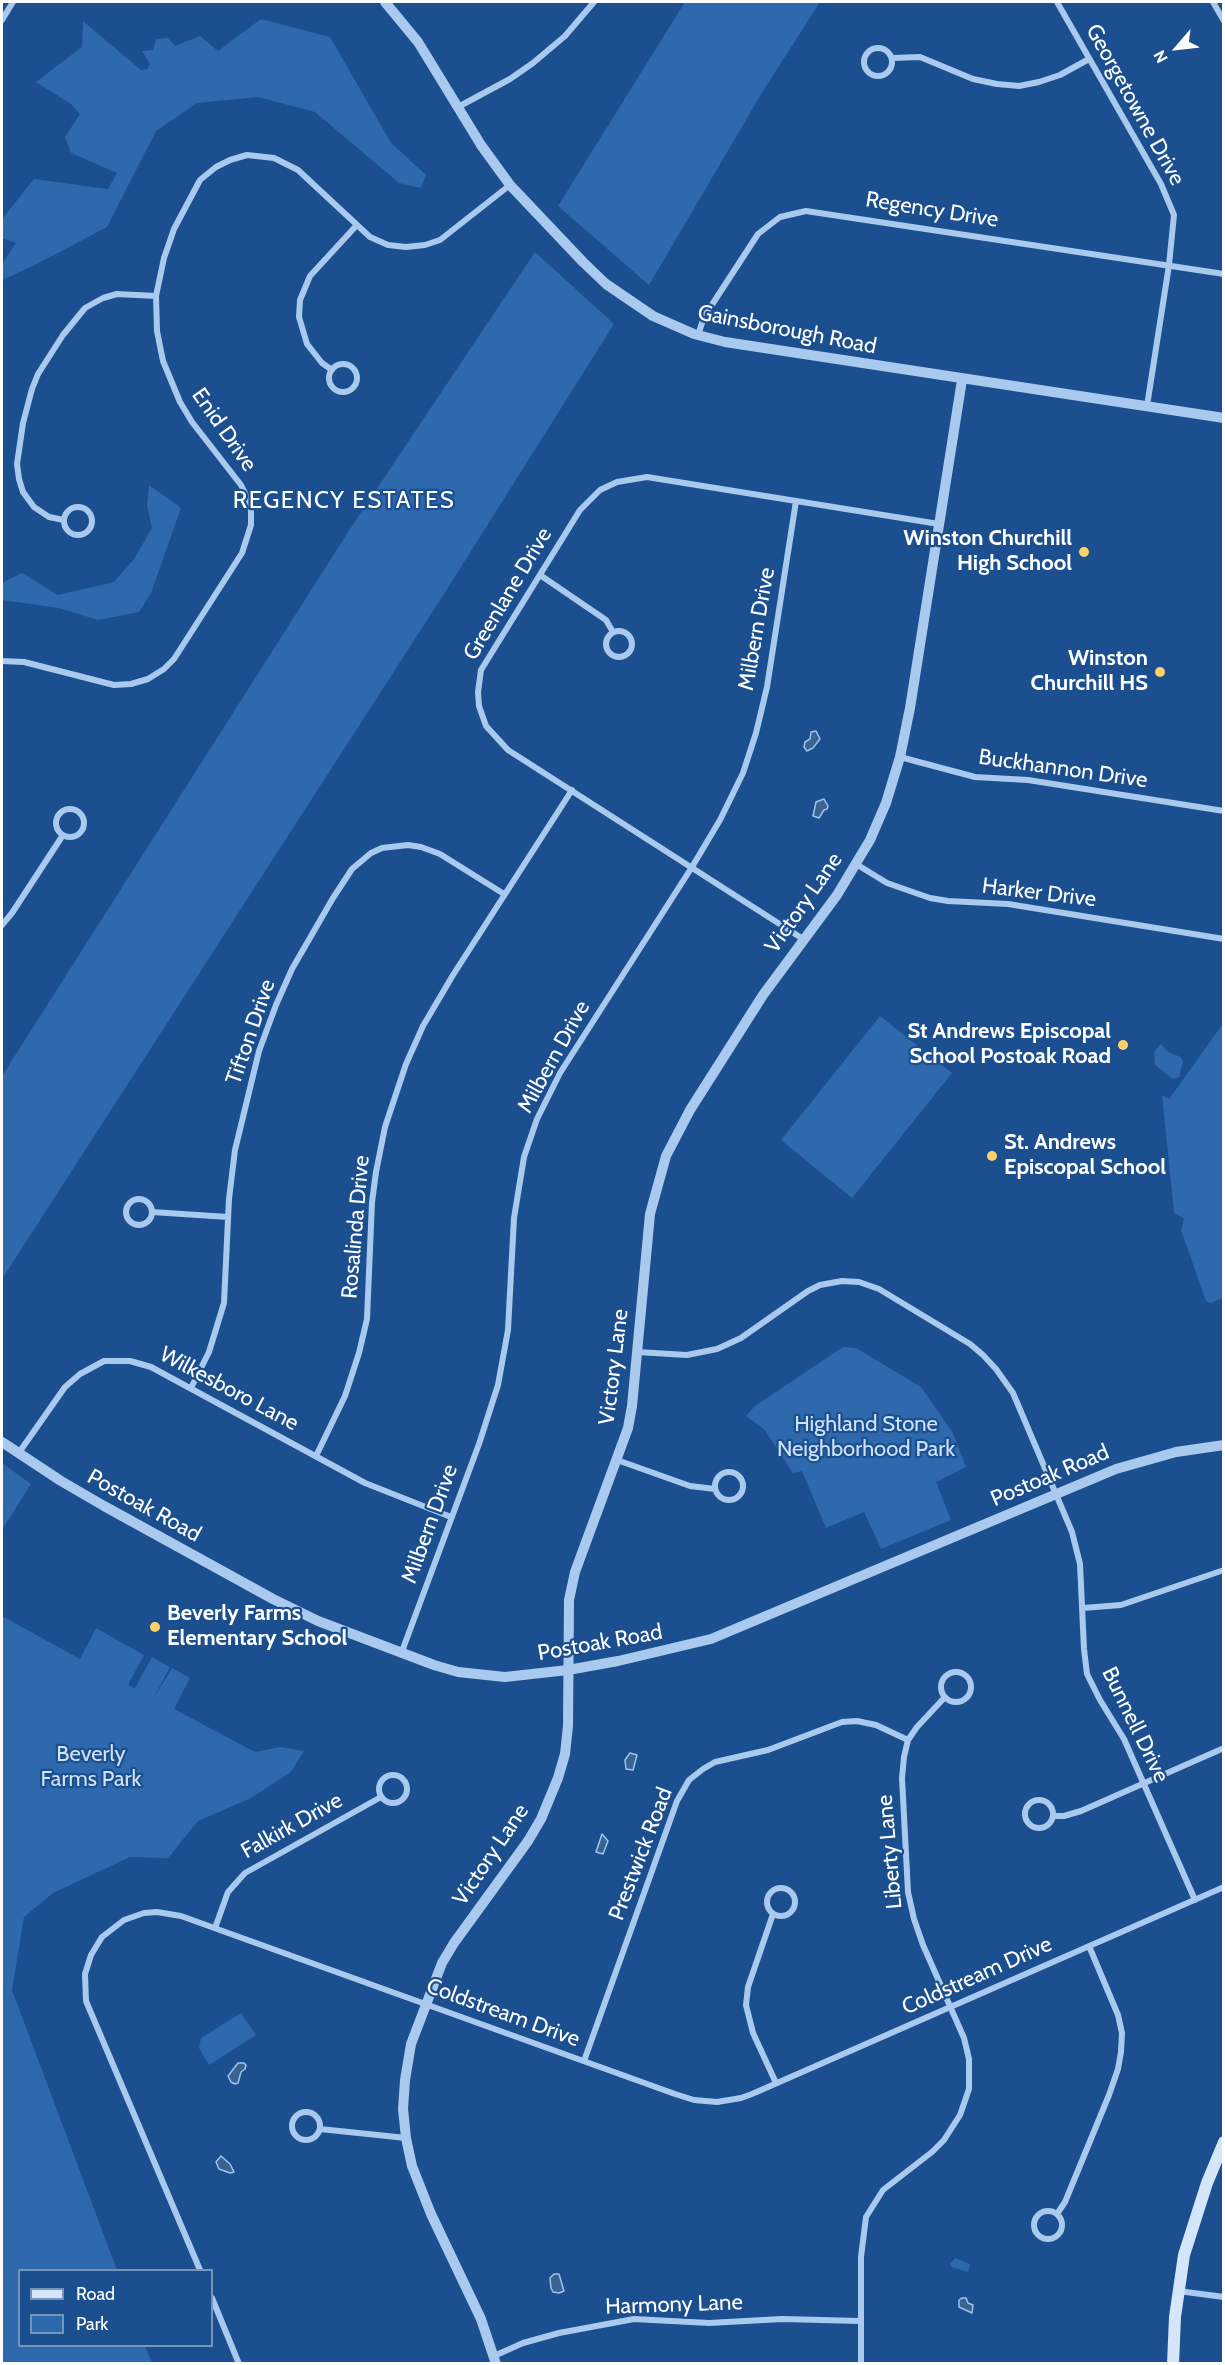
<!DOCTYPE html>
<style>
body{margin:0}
#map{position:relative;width:1225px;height:2365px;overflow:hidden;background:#1b4f8f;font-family:Cabin,sans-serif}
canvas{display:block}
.frame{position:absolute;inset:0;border:3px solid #fff;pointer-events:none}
.legend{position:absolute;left:18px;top:2269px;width:195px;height:78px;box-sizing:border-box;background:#1b4f8f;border:2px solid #7695bc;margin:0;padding:8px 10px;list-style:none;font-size:18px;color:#fff}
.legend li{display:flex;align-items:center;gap:12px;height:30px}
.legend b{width:30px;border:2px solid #7695bc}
.north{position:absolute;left:1147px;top:18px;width:60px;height:60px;-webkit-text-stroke:4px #1b4f8f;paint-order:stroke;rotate:242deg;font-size:16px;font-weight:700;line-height:24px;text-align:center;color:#fff}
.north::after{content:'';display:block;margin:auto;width:21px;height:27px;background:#fff;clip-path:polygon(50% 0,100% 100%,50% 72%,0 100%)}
</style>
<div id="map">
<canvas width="1225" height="2365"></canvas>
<div class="frame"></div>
<ul class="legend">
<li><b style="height:8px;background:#d6e6fa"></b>Road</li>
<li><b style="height:16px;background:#2e69ad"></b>Park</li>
</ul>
<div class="north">N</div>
</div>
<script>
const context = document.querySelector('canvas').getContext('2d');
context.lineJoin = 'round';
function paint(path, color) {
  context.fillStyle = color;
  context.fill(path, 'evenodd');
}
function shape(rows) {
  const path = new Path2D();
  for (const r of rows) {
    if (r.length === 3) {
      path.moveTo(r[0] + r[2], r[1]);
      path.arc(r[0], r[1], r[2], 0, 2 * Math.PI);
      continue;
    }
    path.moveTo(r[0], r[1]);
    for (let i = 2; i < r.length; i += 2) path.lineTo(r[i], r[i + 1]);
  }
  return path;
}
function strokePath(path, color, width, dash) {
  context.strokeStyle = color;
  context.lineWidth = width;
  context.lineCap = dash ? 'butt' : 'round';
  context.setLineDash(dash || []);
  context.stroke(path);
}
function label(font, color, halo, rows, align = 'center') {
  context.font = font + ' Cabin,sans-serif';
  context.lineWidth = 4.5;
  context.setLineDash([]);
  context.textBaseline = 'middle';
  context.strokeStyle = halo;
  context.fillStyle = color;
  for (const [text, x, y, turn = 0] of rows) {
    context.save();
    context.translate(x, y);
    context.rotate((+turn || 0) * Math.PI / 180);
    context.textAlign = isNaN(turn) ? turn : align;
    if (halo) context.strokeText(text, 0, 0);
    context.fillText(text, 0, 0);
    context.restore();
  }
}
paint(shape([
 [685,2,820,2,763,91,649,285,558,206],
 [261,19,330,37,391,143,426,175,421,188,399,183,315,112,258,97,197,103,156,131,107,227,35,265,2,280,2,264,16,243,2,238,2,219,34,179,108,189,117,173,71,153,65,137,80,114,71,104,36,82,82,47,83,21,141,70,147,69,150,64,142,51,153,50,156,39,168,38,175,46,200,36,218,51],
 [535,252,614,324,444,594,2,1279,2,1076,350,529],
 [149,485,181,508,151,593,139,612,98,620,59,608,2,600,2,583,22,573,58,595,114,582,134,559,152,528,147,506],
 [880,1016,952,1073,852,1198,781,1140],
 [1222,1025,1224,1298,1210,1303,1206,1301,1181,1230,1184,1219,1174,1212,1162,1095,1169,1099],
 [1161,1044,1168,1052,1181,1057,1183,1062,1179,1077,1173,1079,1155,1065,1154,1052],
 [843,1347,856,1348,921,1387,953,1433,966,1467,936,1482,951,1520,881,1549,864,1512,826,1528,802,1471,793,1473,764,1429,746,1416,755,1406],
 [2,1463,31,1484,2,1530],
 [2,1616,80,1659,96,1628,144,1655,128,1685,140,1691,135,1688,152,1657,170,1667,153,1699,172,1668,190,1678,174,1709,255,1752,280,1747,304,1751,291,1772,251,1798,198,1821,168,1858,130,1857,53,1893,24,1917,12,1990,117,2270,20,2270,20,2346,145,2346,152,2363,2,2363],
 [241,2013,256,2035,209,2065,199,2048,201,2038],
 [955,2258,970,2264,968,2272,952,2267,950,2264]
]), '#2e69ad');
const water = shape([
 [816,731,820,739,813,748,807,751,804,747,805,742,810,739,811,732,816,731],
 [824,799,828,806,827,809,824,810,819,818,813,816,816,802,824,799],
 [630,1753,637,1755,633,1770,626,1769,625,1760,630,1753],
 [602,1834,608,1841,603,1854,596,1852,602,1834],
 [238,2063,244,2063,246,2065,245,2069,241,2072,238,2083,235,2084,231,2082,228,2076,238,2063],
 [221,2156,230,2164,234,2172,230,2173,219,2169,216,2162,221,2156],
 [554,2274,559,2274,564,2291,559,2293,553,2292,551,2288,550,2278,554,2274],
 [962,2298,966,2298,968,2303,973,2305,972,2313,959,2307,959,2300,962,2298]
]);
paint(water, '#3c6290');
strokePath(water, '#9cc4f0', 1.5);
strokePath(shape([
 [1057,2,1161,184,1174,215,1169,265,1147,406],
 [1213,2,1224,21],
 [2,20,13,2],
 [878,62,14],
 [892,58,920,57,973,79,997,84,1019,86,1039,82,1060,75,1089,59],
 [458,107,510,79,533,63,565,36,594,2],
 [698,335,704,317,758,234,780,217,806,211,1224,274],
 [343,378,14],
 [332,370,322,363,307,344,299,317,300,300,310,276,356,226],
 [78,521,14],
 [64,520,49,517,34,507,23,492,19,479,17,464,23,423,32,389,38,374,63,335,85,308,103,298,117,294,156,296],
 [540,575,606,620,613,632],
 [619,644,13],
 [2,661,24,662,114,685,131,684,148,679,164,669,174,659,242,553,251,525,251,511,247,497,241,485,192,422,180,402,163,361,157,331,156,296,164,258,174,229,200,180,216,167,230,160,247,155,274,158,298,170,370,237,388,245,406,247,425,245,440,240,510,185],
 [900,757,975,777,1028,780,1224,811],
 [70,823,14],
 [856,864,887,883,930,898,948,901,1008,904,1224,939],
 [2,925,12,913,63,835],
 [803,939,508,750,486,726,479,706,478,692,481,670,580,510,600,490,617,482,647,477,939,524],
 [139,1212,13],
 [152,1212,228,1217],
 [637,1352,687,1355,717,1349,741,1338,808,1291,820,1285,842,1281,859,1282,879,1289,970,1344,983,1355,996,1369,1013,1393,1072,1532,1080,1564,1084,1649,1087,1674,1100,1700,1124,1739,1195,1900],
 [191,1388,209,1352,224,1303,229,1199,235,1150,259,1051,276,1005,292,969,333,898,352,869,371,853,382,848,408,845,421,847,440,854,504,894],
 [18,1454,65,1387,80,1374,104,1361,130,1361,151,1367,365,1483,451,1517],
 [316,1456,345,1396,359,1353,367,1319,372,1202,376,1172,385,1127,406,1064,423,1026,453,975,572,790],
 [617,1460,690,1486,715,1489],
 [729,1486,14],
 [1083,1608,1121,1605,1224,1570],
 [401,1654,479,1444,498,1385,508,1330,514,1218,524,1157,537,1119,560,1073,692,867,720,820,743,773,756,733,767,687,796,501],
 [956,1687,15],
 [393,1789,14],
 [1039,1814,14],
 [1053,1816,1064,1816,1081,1811,1224,1748],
 [781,1902,14],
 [773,1914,748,1987,746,2005,753,2033,776,2083],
 [215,1928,228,1892,245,1873,381,1797],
 [584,2061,677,1801,689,1780,703,1769,715,1762,768,1750,842,1722,857,1721,876,1725,908,1740],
 [306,2126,14],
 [320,2129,406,2138],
 [1048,2225,14],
 [1057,2214,1065,2202,1109,2095,1118,2069,1121,2052,1122,2033,1118,2015,1089,1946],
 [200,2270,86,2001,85,1974,91,1955,102,1937,124,1920,144,1913,157,1912,181,1916,675,2094,694,2100,717,2102,741,2098,752,2094,1224,1887],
 [1178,2291,1224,2297],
 [212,2298,239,2364],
 [494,2356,523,2343,559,2333,634,2319,709,2323,782,2319,860,2321],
 [861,2364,861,2257,866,2217,883,2190,932,2152,944,2140,960,2115,969,2089,969,2059,964,2038,923,1945,914,1919,908,1892,902,1778,904,1757,908,1740,917,1727,945,1697]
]), '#a9c9ee', 6);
strokePath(shape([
 [385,2,418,42,481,145,510,185,583,262,606,284,653,316,694,334,725,342,1224,418],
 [2,1442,61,1481,104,1506,273,1599,318,1621,434,1665,458,1672,505,1677,568,1670,618,1661,711,1639,1116,1469,1176,1452,1224,1445],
 [496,2364,481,2319,431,2214,412,2166,406,2138,403,2109,405,2080,411,2044,442,1963,454,1943,528,1841,541,1819,558,1778,565,1754,568,1726,569,1600,575,1572,628,1428,632,1406,650,1214,666,1156,690,1110,763,995,837,895,870,840,886,803,900,757,910,708,962,380]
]), '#a9c9ee', 10);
strokePath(shape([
 [1173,2364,1175,2317,1184,2255,1207,2183,1224,2142]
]), '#d6e6fa', 12);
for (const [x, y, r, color] of [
 [1084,552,6,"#ffd166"],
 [1160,672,6,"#ffd166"],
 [1123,1045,6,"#ffd166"],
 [992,1156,6,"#ffd166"],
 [155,1627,6,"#ffd166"]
]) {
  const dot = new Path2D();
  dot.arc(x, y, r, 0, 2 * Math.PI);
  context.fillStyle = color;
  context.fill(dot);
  strokePath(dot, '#1b4f8f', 2);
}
label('22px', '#fff', '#1b4f8f', [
 ["Georgetowne Drive",1135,105,61],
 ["Regency Drive",932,210,9],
 ["Gainsborough Road",787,330,11],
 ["Enid Drive",224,430,55],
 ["Greenlane Drive",508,594,-59],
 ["Milbern Drive",757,629,-80],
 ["Buckhannon Drive",1063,769,8],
 ["Harker Drive",1039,893,7],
 ["Victory Lane",804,903,-55],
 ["Tifton Drive",251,1032,-71],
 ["Milbern Drive",554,1057,-61],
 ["Rosalinda Drive",356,1227,-85],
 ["Victory Lane",614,1367,-83],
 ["Wilkesboro Lane",229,1389,28],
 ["Postoak Road",1050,1476,-23],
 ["Postoak Road",144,1506,29],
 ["Milbern Drive",430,1524,-70],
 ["Postoak Road",600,1643,-10],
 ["Bunnell Drive",1135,1725,64],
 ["Falkirk Drive",292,1826,-29],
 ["Liberty Lane",890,1852,-95],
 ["Prestwick Road",641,1854,-69],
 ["Victory Lane",491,1855,-56],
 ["Coldstream Drive",977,1976,-24],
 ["Coldstream Drive",503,2013,20],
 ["Harmony Lane",674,2305,-2]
]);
label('bold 22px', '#fff', '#1b4f8f', [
 ["Winston Churchill",1072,539],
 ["High School",1072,564],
 ["Winston",1148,659],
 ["Churchill HS",1148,684],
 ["St Andrews Episcopal",1111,1032],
 ["School Postoak Road",1111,1057],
 ["St. Andrews",1004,1143,"left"],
 ["Episcopal School",1004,1168,"left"],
 ["Beverly Farms",167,1614,"left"],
 ["Elementary School",167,1639,"left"]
], 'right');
label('22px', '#cfe3fa', '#1b4f8f', [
 ["Highland Stone",866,1425],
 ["Neighborhood Park",866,1450],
 ["Beverly",91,1755],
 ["Farms Park",91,1780]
]);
context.letterSpacing = '1.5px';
label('24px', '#fff', '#1b4f8f', [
 ["REGENCY ESTATES",344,501]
]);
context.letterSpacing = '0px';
</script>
